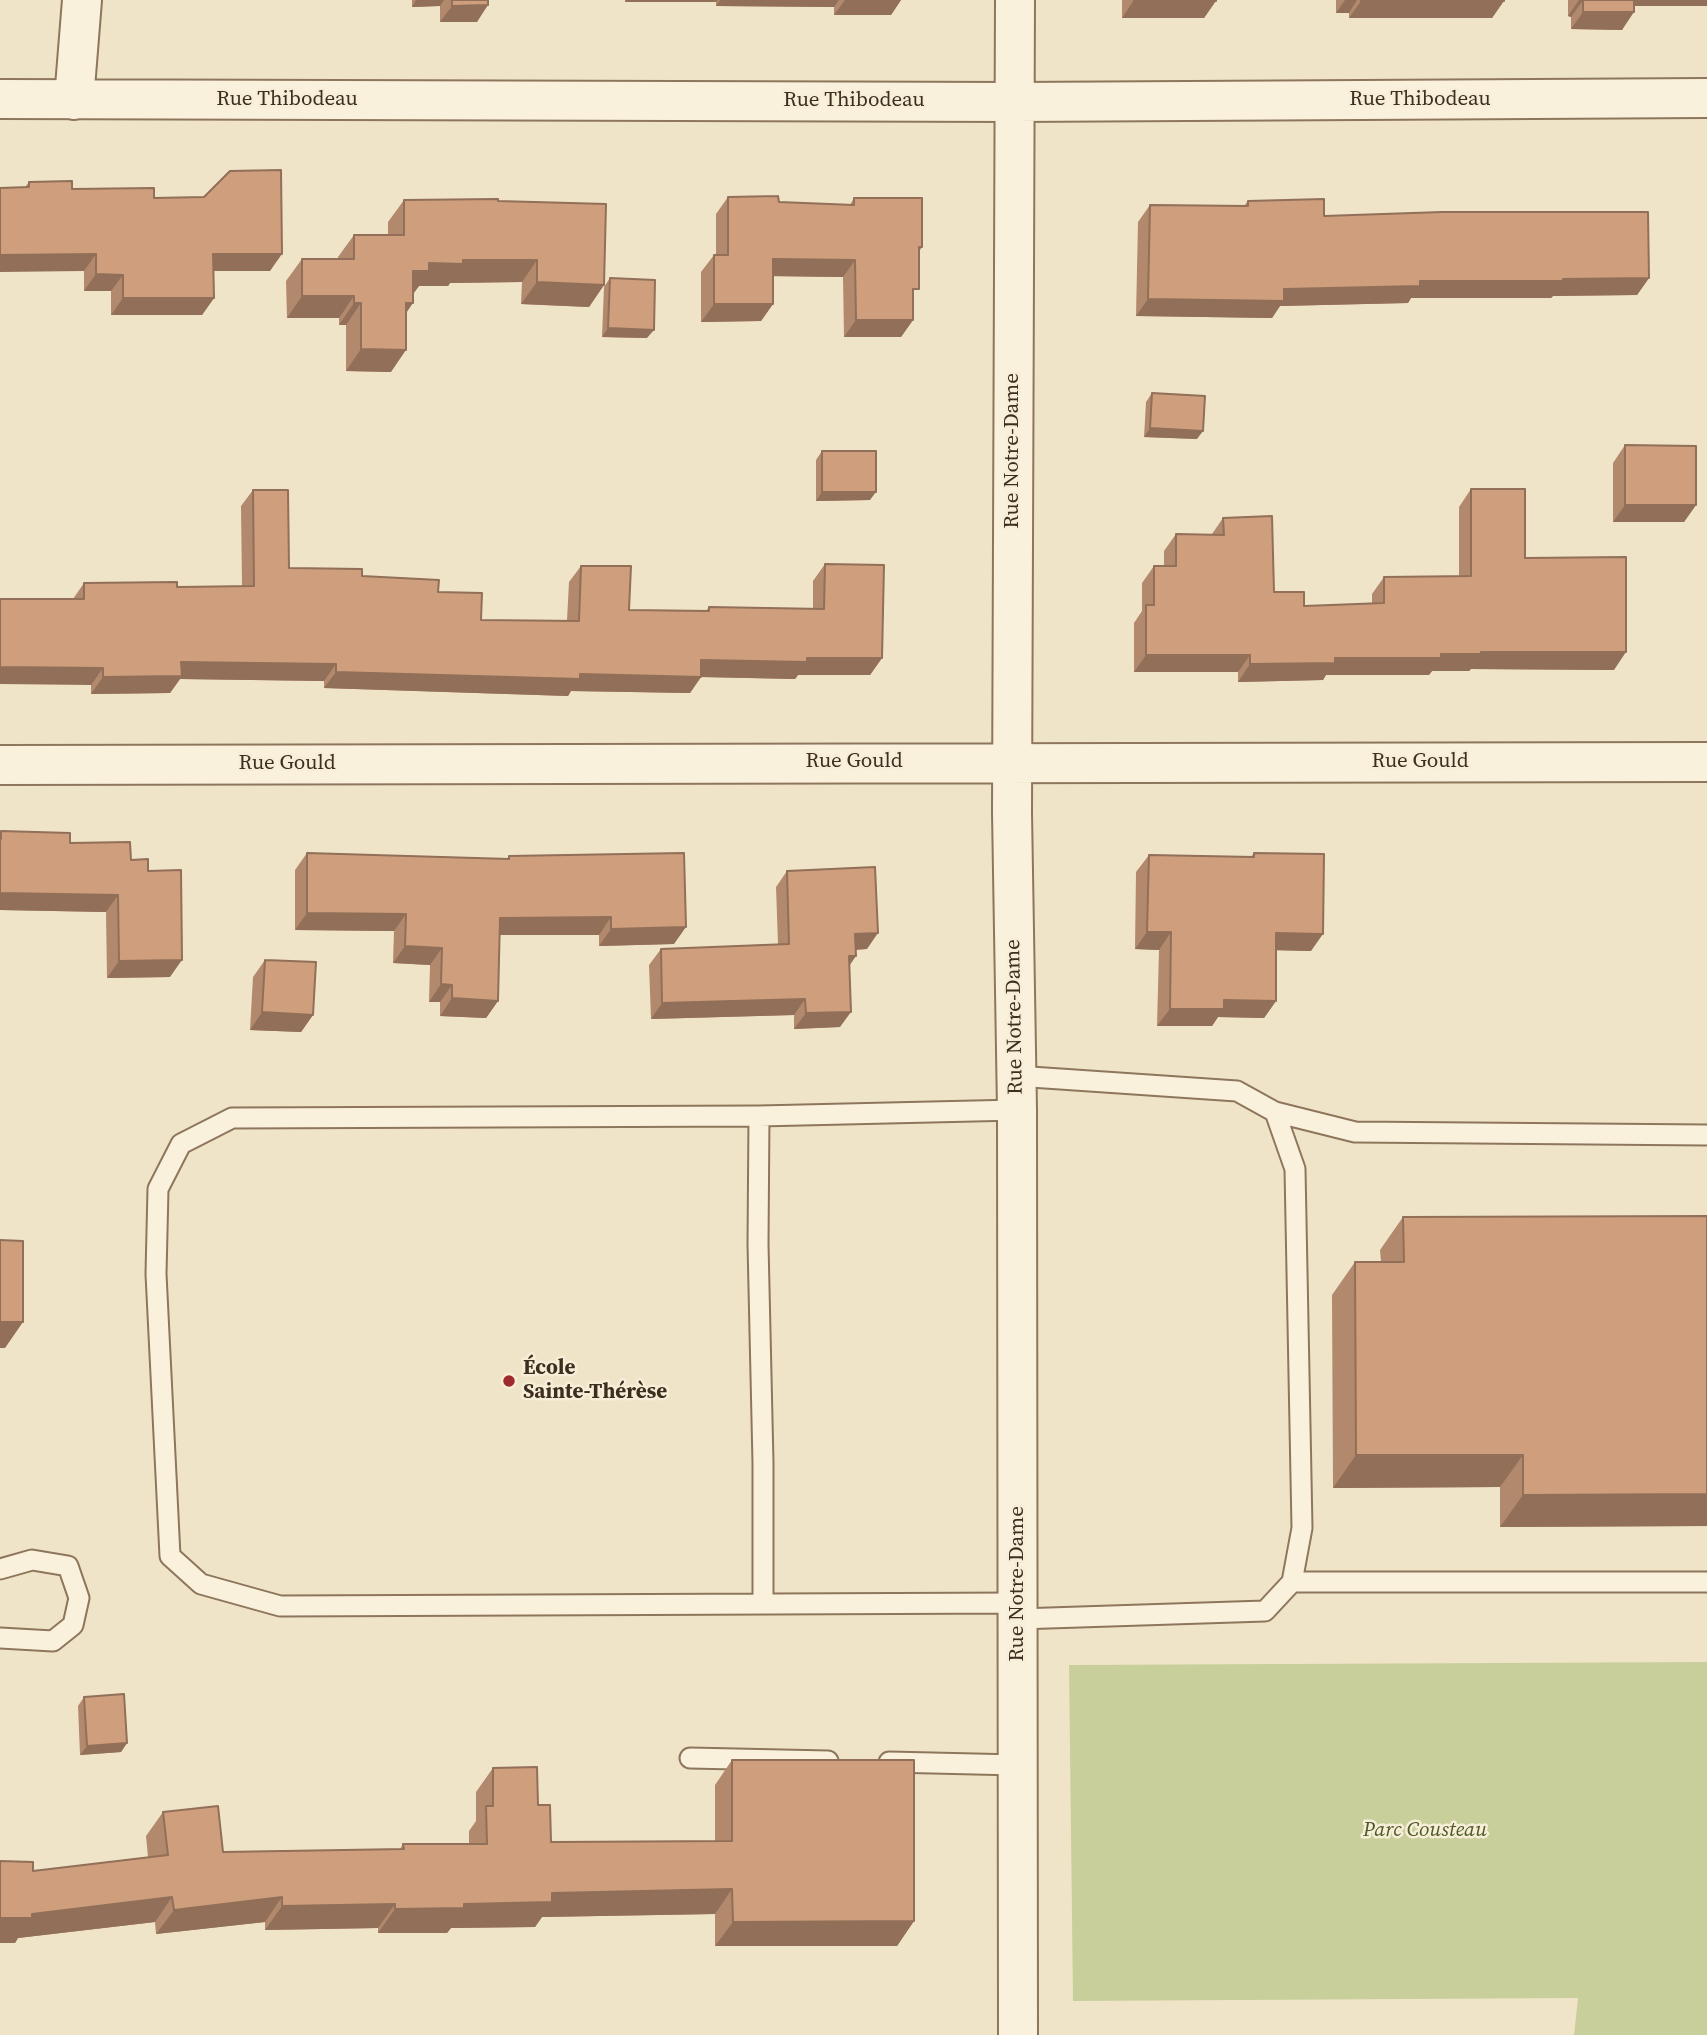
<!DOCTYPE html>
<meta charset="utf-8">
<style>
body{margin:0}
canvas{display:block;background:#f0e4c8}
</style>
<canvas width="1707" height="2035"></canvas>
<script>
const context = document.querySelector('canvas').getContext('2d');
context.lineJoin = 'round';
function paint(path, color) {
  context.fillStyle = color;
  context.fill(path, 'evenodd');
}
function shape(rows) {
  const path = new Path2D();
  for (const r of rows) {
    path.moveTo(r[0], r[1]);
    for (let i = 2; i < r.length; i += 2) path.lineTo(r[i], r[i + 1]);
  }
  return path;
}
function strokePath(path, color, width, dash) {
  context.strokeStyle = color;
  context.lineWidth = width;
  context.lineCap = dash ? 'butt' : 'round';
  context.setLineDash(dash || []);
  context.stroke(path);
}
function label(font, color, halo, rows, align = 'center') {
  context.font = font + ' "Source Serif 4",serif';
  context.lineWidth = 5;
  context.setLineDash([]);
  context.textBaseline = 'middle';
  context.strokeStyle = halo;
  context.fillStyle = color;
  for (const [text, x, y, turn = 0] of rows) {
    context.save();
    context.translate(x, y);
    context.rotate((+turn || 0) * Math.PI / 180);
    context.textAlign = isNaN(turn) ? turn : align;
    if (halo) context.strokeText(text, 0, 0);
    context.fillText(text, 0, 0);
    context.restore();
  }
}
paint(shape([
 [1707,1662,1707,2035,1574,2035,1578,1998,1073,2001,1069,1665]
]), '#c9cf9b');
const service = shape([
 [1016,1076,1237,1091,1275,1112,1295,1169,1302,1528,1292,1582,1265,1611,1018,1619],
 [1017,1110,759,1116,232,1118,181,1144,158,1189,156,1274,170,1556,201,1584,280,1606,1018,1603],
 [1275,1112,1355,1132,1707,1135],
 [759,1116,758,1244,763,1463,763,1603],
 [0,1569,32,1560,68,1566,79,1598,73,1625,53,1641,0,1638],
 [1292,1582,1707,1582],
 [690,1758,828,1761],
 [889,1762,1018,1765]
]);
const minor = shape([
 [1015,0,1012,812,1017,1110,1018,2035],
 [0,99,1015,102,1707,98],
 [74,100,82,0],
 [0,765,1707,762]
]);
strokePath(service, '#8d765c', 23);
strokePath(minor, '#8d765c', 42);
strokePath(service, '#faf1dc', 19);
strokePath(minor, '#faf1dc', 38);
paint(shape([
 [412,0,488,0,477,22,440,22,440,6,412,7],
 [625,0,901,0,891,15,834,15,834,7,716,6,716,2,625,2],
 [1122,0,1216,0,1204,18,1122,18],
 [1336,0,1504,0,1492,18,1349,18,1349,13,1336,13],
 [1568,0,1707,0,1707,6,1634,6,1622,30,1571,29,1571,17,1568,16],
 [29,182,72,189,154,198,204,197,270,271,213,271,214,298,202,315,111,315,111,291,84,291,84,271,25,187],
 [728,197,779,202,850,205,854,198,922,247,919,252,913,297,913,320,901,337,844,337,843,277,773,276,773,304,761,321,701,322,701,272,714,255,716,255,716,214],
 [404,200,498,201,604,285,589,307,521,304,522,282,450,283,448,286,419,286,413,293,406,314,391,372,346,371,346,325,339,325,339,318,287,318,286,281,302,259,338,259,338,257,354,235,388,235,388,222],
 [1248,201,1324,216,1649,278,1637,295,1553,296,1551,298,1411,298,1408,303,1280,306,1272,318,1136,316,1138,222,1150,205,1244,206],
 [610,278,647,338,602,337,604,287],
 [1152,393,1197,439,1144,437,1146,402],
 [1625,445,1696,505,1684,522,1613,522,1613,463],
 [822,451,870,500,816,501,816,460],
 [1471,489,1614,670,1471,669,1469,671,1432,671,1429,675,1326,675,1323,680,1238,682,1238,672,1134,672,1134,623,1142,611,1142,583,1154,566,1164,566,1164,551,1176,534,1212,534,1223,518,1274,592,1304,606,1372,604,1372,594,1384,577,1459,576,1459,507],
 [253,490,289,568,362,576,438,592,481,620,567,620,569,582,581,566,629,610,706,611,709,607,813,609,813,581,825,564,882,658,870,675,798,675,795,679,701,677,690,693,571,691,568,696,324,688,324,681,180,679,170,693,91,694,91,685,73,599,84,583,177,587,242,586,241,506],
 [1,831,70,843,131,860,148,871,170,977,107,978,106,912,0,910,0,833],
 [307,853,507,859,509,856,674,944,599,946,599,935,500,935,498,1001,486,1018,440,1016,440,1002,429,1002,430,965,393,963,394,931,295,930,295,870],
 [1254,853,1311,951,1276,950,1276,1001,1264,1018,1218,1017,1212,1026,1157,1026,1159,950,1135,949,1136,872,1149,855,1251,857],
 [787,871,867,949,856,950,849,965,840,1027,794,1029,794,1015,651,1019,649,965,661,949,778,944,776,887],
 [265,960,313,1015,301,1032,250,1030,253,977],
 [1707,1216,1707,1526,1500,1527,1500,1487,1333,1488,1332,1295,1355,1262,1381,1262,1380,1250,1403,1217],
 [84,1697,127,1743,121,1752,80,1755,78,1706],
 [732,1760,914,1921,897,1946,715,1946,715,1914,542,1917,535,1927,451,1928,447,1933,378,1933,378,1928,265,1930,265,1922,156,1934,155,1922,18,1938,15,1943,0,1943,0,1861,33,1871,148,1857,146,1836,163,1812,223,1852,400,1849,403,1844,469,1844,469,1831,476,1821,476,1792,493,1768,538,1805,551,1842,715,1841,715,1785]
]), '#b2896c');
paint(shape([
 [416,0,444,0,440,6,412,7],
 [626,0,718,0,716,2,625,2],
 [720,0,839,0,834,7,716,6],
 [845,0,901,0,891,15,834,15],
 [1134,0,1216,1,1204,18,1122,18],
 [1345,0,1357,0,1349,13,1336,13],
 [1579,0,1583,0,1571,17,1568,16],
 [1629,0,1707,0,1707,6,1631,6,1634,12,1622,30,1571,29,1583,12],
 [1361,1,1504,1,1492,18,1349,18],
 [488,5,477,22,440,22,452,6],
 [96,254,84,271,0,272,0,255],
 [213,254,282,254,270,271,201,271],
 [773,259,855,260,843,277,761,276],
 [463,260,537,260,522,282,450,283,448,286,419,286,414,293,413,271,429,263],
 [96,274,123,275,111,291,84,291],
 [1649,278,1637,295,1553,296,1551,298,1411,298,1408,303,1280,306,1272,318,1136,316,1148,299,1284,289,1420,281],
 [537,282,604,285,589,307,521,304],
 [302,296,354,296,339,318,287,318],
 [123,298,214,298,202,315,111,315],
 [354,303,361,303,346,325,339,325],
 [406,303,413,303,398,325],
 [714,304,773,304,761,321,701,322],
 [856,320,913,320,901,337,844,337],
 [608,328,654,330,647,338,602,337],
 [361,349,406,350,391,372,346,371],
 [1150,428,1203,431,1197,439,1144,437],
 [822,492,876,492,870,500,816,501],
 [1625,505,1696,505,1684,522,1613,522],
 [1481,652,1626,652,1614,670,1471,669,1469,671,1432,671,1429,675,1326,675,1323,680,1238,682,1250,664,1335,658],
 [1146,655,1250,655,1238,672,1134,672],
 [807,658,882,658,870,675,798,675,795,679,701,677,690,693,571,691,568,696,324,688,336,672,580,674,701,660],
 [181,662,336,664,324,681,180,679,170,693,91,694,103,677],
 [0,667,103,668,91,685,0,684],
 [0,893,118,895,106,912,0,910],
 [307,913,406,914,394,931,295,930],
 [611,917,599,935,488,935,500,918],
 [686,927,674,944,599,946,611,929],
 [1147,932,1171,932,1159,950,1135,949],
 [878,933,867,949,844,950,855,934],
 [1276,933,1323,934,1311,951,1264,950],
 [405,946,442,948,430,965,393,963],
 [849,956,856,956,845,972],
 [182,960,170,977,107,978,119,961],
 [441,984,452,985,440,1002,429,1002],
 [452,998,498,1001,486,1018,440,1016],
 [805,999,794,1015,651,1019,662,1003],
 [1224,1000,1276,1001,1264,1018,1218,1017,1212,1026,1157,1026,1170,1009],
 [262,1012,313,1015,301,1032,250,1030],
 [851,1012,840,1027,794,1029,806,1013],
 [0,1322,23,1322,5,1348,0,1348],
 [1356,1455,1523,1455,1500,1487,1333,1488],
 [1707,1494,1707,1526,1500,1527,1523,1495],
 [127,1743,121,1752,80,1755,87,1746],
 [732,1889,715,1914,542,1917,535,1927,451,1928,447,1933,378,1933,395,1909,464,1904,552,1893],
 [172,1897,155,1922,18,1938,15,1943,0,1943,0,1918],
 [282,1897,265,1922,156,1934,174,1910],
 [395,1904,378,1928,265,1930,282,1906],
 [914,1921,897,1946,715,1946,733,1922]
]), '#916f58');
const building = shape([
 [452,0,488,0,488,5,452,6,452,0],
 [1134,0,1216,0,1216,1,1134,0],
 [1361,0,1504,0,1504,1,1361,1,1361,0],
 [1583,0,1634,0,1634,12,1583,12,1583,0],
 [281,170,282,254,213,254,214,298,123,298,123,275,96,274,96,254,0,255,0,188,29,187,29,182,72,181,72,189,154,188,154,198,204,197,230,171,281,170],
 [778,196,779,202,854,205,854,198,922,198,922,247,919,247,919,289,913,289,913,320,856,320,855,260,773,259,773,304,714,304,714,255,728,255,728,197,778,196],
 [498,199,498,201,606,204,604,285,537,282,537,260,463,260,463,264,429,263,429,271,413,271,413,303,406,303,406,350,361,349,361,303,354,303,354,296,302,296,302,259,354,259,354,235,404,235,404,200,498,199],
 [1324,199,1324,216,1442,212,1648,212,1649,278,1563,279,1563,281,1420,281,1420,286,1284,289,1284,301,1148,299,1150,205,1248,206,1248,201,1324,199],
 [610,278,655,280,654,330,608,328,610,278],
 [1152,393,1205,396,1203,431,1150,428,1152,393],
 [1625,445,1696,446,1696,505,1625,505,1625,445],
 [822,451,876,451,876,492,822,492,822,451],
 [1471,489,1525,489,1525,558,1626,557,1626,652,1481,652,1481,654,1441,654,1441,658,1335,658,1335,663,1250,664,1250,655,1146,655,1146,605,1154,605,1154,566,1176,566,1176,534,1224,535,1223,518,1272,516,1274,592,1304,592,1304,606,1384,603,1384,577,1471,576,1471,489],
 [253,490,288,490,289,568,362,569,362,576,439,580,438,592,482,593,481,620,579,621,581,566,631,566,629,610,709,611,709,607,824,609,825,564,884,565,882,658,807,658,807,662,701,660,701,677,580,674,580,679,336,672,336,664,181,662,182,676,103,677,103,668,0,667,0,599,84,599,84,583,177,582,177,587,254,586,253,490],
 [1,831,70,833,70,843,130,842,131,860,148,859,148,871,181,870,182,960,119,961,118,895,0,893,0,839,1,839,1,831],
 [307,853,509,859,509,856,684,853,686,927,611,929,611,917,500,918,498,1001,452,998,452,985,441,984,442,948,405,946,406,914,307,913,307,853],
 [1254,853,1324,854,1323,934,1276,933,1276,1001,1224,1000,1224,1009,1170,1009,1171,932,1147,932,1149,855,1254,857,1254,853],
 [875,867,878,933,855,934,856,956,849,956,851,1012,806,1013,805,999,662,1003,661,949,789,944,787,871,875,867],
 [265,960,316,962,313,1015,262,1012,265,960],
 [1707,1216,1707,1494,1523,1495,1523,1455,1356,1455,1355,1262,1404,1262,1403,1217,1707,1216],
 [0,1240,23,1241,23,1322,0,1322,0,1240],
 [124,1694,127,1743,87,1746,84,1697,124,1694],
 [732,1760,914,1760,914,1921,733,1922,732,1889,552,1893,552,1902,464,1904,464,1908,395,1909,395,1904,282,1906,282,1897,174,1910,172,1897,32,1914,32,1918,0,1918,0,1861,33,1862,33,1871,168,1855,163,1812,218,1806,223,1852,404,1849,403,1844,487,1844,486,1806,493,1806,493,1768,537,1767,538,1805,550,1805,551,1842,732,1841,732,1760]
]);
paint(building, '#cf9f7d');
strokePath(building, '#916f58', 2);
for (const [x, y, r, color] of [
 [509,1381,7,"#9e2a2b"]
]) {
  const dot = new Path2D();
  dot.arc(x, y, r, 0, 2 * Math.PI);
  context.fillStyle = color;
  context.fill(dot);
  strokePath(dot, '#f7eed8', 2.5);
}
label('21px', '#3d2e20', '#f7eed8', [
 ["Rue Thibodeau",287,100],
 ["Rue Thibodeau",1420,100],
 ["Rue Thibodeau",854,101],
 ["Rue Notre-Dame",1013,451,-90],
 ["Rue Gould",854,762],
 ["Rue Gould",1420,762],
 ["Rue Gould",287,764],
 ["Rue Notre-Dame",1015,1017,-91],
 ["Rue Notre-Dame",1018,1584,-90]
]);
label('bold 21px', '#3d2e20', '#f7eed8', [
 ["École",523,1369],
 ["Sainte-Thérèse",523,1393]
], 'left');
label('italic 21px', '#4d5a26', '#f7eed8', [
 ["Parc Cousteau",1425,1831]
]);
</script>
